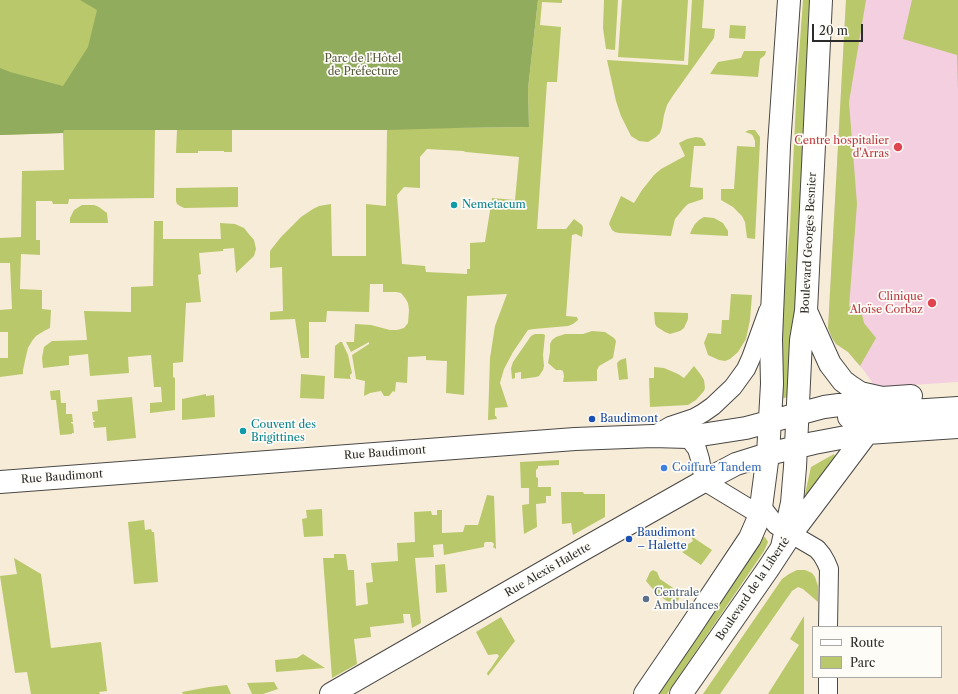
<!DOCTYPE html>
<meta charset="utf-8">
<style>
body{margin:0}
#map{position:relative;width:958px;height:694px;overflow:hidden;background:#f7ecd8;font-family:"Libre Caslon Text",serif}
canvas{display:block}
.legend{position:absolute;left:812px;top:626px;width:130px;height:52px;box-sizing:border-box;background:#fdfcf7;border:1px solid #a9a8a5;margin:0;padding:5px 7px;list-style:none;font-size:12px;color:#2b2b2b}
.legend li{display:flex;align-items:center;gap:8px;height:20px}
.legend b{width:20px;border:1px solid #a9a8a5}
.scale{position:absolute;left:812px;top:24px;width:51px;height:18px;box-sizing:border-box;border:2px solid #2b2b2b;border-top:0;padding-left:5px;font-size:12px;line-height:14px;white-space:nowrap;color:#2b2b2b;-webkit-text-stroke:3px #fdfcf7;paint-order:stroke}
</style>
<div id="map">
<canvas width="958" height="694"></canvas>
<ul class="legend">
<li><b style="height:5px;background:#fff"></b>Route</li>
<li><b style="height:11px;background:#b9c86a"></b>Parc</li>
</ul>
<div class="scale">20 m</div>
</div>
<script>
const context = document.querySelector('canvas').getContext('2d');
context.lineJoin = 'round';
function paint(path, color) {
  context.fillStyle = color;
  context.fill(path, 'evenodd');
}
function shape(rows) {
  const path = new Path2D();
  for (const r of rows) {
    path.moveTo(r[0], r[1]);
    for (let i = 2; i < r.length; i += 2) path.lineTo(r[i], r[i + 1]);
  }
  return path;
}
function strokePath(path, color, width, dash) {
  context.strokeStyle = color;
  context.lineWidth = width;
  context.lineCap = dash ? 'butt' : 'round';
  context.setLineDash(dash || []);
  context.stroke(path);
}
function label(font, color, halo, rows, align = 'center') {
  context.font = font + ' "Libre Caslon Text",serif';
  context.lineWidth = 3.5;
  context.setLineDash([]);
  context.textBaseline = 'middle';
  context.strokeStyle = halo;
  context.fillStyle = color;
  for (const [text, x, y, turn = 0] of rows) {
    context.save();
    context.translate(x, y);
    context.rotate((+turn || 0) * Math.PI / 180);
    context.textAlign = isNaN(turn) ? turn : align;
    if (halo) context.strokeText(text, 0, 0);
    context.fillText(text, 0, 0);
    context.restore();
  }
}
paint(shape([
 [846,0,958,0,958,382,880,387,873,384,865,372,848,352,836,344,832,338,828,328,830,292]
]), '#f3cfdf');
paint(shape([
 [0,0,465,0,457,128,529,127,528,89,538,0,562,0,562,3,542,2,540,25,561,27,557,82,547,82,537,229,566,229,574,219,582,225,583,228,582,237,576,234,572,235,566,316,577,317,578,320,573,324,568,326,534,329,528,330,513,352,504,369,500,383,508,407,495,408,495,416,496,416,497,419,488,420,490,358,495,326,507,294,467,296,464,395,446,393,447,361,426,360,426,356,408,357,407,383,396,382,395,392,393,391,389,396,384,396,381,391,370,393,364,396,365,381,356,379,352,355,369,344,369,342,351,352,346,342,354,342,355,324,371,325,390,330,397,330,404,328,408,323,409,310,408,303,405,298,401,293,396,292,383,292,383,284,370,284,369,312,327,311,326,322,309,322,309,358,301,358,295,319,270,320,270,312,283,311,282,267,270,268,270,251,273,247,281,237,301,217,313,209,319,206,331,204,332,256,366,256,366,204,386,206,387,130,232,130,232,152,224,152,224,151,198,151,198,153,176,153,177,130,155,130,154,198,69,199,68,204,53,204,52,201,36,201,36,240,40,240,40,255,21,254,20,289,42,290,42,309,51,310,50,328,44,331,36,336,32,341,28,348,26,356,23,370,23,374,0,377,0,358,8,358,8,332,0,332,0,310,12,309,10,263,0,263,0,238,21,237,22,171,64,170,63,133,0,135],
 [427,149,463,151,466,152,519,157,515,200,492,198,485,242,470,243,470,269,467,269,467,274,426,272,425,266,402,264,397,195,404,187,420,188,420,157],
 [604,0,618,0,615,50,606,49,603,28],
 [622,0,688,0,684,61,618,57],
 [692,0,704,0,702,28,715,29,714,38,672,97,667,105,664,115,662,127,660,133,656,137,648,142,639,141,631,136,621,116,616,101,607,60,688,65],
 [803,0,814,0,804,163,798,247,794,333,787,397,782,399,780,396,782,379,782,331,784,290,790,227,797,82],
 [846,0,866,0,849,102,857,204,849,307,858,303,861,310,864,323,876,338,860,366,848,352,836,344,832,338,828,328,830,292],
 [912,0,958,0,958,91,957,55,903,39],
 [730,25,746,26,745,39,729,38],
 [744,51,766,51,765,55,760,59,758,77,710,74,718,62,741,58],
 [749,130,755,130,760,137,760,141,755,239,747,238,745,222,742,216,733,207,721,200,721,189,734,189,737,146,755,147,755,141,753,136,751,134,745,132],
 [696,137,702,138,706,144,705,146,694,146,690,187,703,188,703,199,688,204,684,208,675,219,672,231,671,236,619,233,615,232,612,230,609,224,610,221,621,196,634,203,642,190,654,175,661,169,685,156,679,143,687,139],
 [238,187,238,207,184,208,180,206,177,204,176,201,176,188],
 [82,205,94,205,99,207,107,213,108,223,70,223,70,218,74,210],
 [704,217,714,218,723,223,728,231,728,236,690,234,692,229,695,224,699,220],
 [154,221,163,221,163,239,221,239,220,223,235,224,244,228,248,233,254,240,256,249,254,256,236,273,234,248,223,249,223,251,199,253,201,274,198,275,201,302,186,303,183,362,173,363,173,377,175,378,175,410,150,413,150,403,162,402,161,387,154,387,151,355,128,357,129,373,90,376,88,354,69,356,69,365,43,368,42,358,44,347,52,341,87,340,84,311,131,312,131,287,153,286],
 [731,294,752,295,750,320,746,339,738,352,730,359,725,361,719,360,708,355,704,343,708,333,721,334,722,320,729,320],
 [654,312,688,313,688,319,684,328,680,331,670,334,665,332,657,327,655,324],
 [592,331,605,332,614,338,616,341,613,358,599,366,597,370,597,381,563,382,564,376,563,371,561,370,556,370,548,363,550,352,550,344,552,340,556,337,565,334,583,334],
 [535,334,543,334,545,335,543,355,544,366,543,370,539,376,536,377,521,379,521,372,515,373,515,378,512,379,511,368,513,362,531,336],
 [340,342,342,342,348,355,352,373,350,375,350,377,351,379,334,378,335,346],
 [626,358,628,379,619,380,617,363,620,360],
 [694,366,701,375,704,380,705,388,704,391,696,400,688,405,650,407,649,378,654,378,654,367,664,368,678,374,684,378],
 [301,374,325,376,324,399,300,398],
 [60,390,61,403,66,403,66,414,72,414,73,422,71,422,71,423,73,424,74,433,72,433,72,434,60,435,56,400,51,400,50,391],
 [206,394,206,396,214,395,215,417,182,420,182,399],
 [132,397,136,438,107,441,106,427,94,428,93,422,95,422,94,420,93,420,92,412,98,411,97,400],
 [834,454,835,456,806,495,805,494,811,467],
 [559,460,559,465,538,466,538,468,536,470,536,477,538,478,538,487,551,487,551,496,546,496,546,503,536,504,537,527,524,534,522,505,529,504,529,488,521,488,520,462],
 [561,492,583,492,584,494,605,494,605,517,573,535,571,523,562,524],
 [487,495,494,496,496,549,493,547,494,544,492,542,485,542,484,544,484,547,444,555,443,544,433,545,434,557,415,558,421,623,412,628,410,614,403,614,404,623,370,627,371,637,354,639,357,664,332,678,323,558,334,558,334,554,345,554,346,555,348,570,354,570,356,606,368,604,366,583,373,582,371,563,398,561,397,543,415,542,414,512,431,511,432,515,437,515,437,510,442,510,442,533,463,532,465,525,478,525],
 [322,509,323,536,304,537,302,519,307,518,306,510],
 [144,520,145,530,151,529,152,532,154,532,158,582,134,584,128,522],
 [691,536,712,550,701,565,682,552,684,551,682,548,693,541],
 [765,537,768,542,764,551,667,694,652,694,757,538],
 [14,558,41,574,51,648,101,642,107,691,99,692,100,694,31,694,27,672,15,673,0,576,17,574],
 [445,564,447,592,436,593,435,565],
 [653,570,657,572,660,579,682,594,674,606,657,594,646,581,650,572],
 [797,570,805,570,812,573,815,577,818,586,818,602,803,589,798,587,792,591,720,694,703,694,782,579,789,574],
 [804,616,804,694,768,694,799,645,790,639],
 [501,617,515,641,488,676,487,673,491,668,499,656,497,654,488,655,476,632],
 [303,654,325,668,276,672,275,660,297,658],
 [274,682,278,689,263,694,252,694,247,683],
 [227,685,231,694,183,694,182,692,209,687]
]), '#b9c86a');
paint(shape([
 [80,0,538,0,528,89,529,127,456,128,388,130,64,130,63,133,0,135,0,68,10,72,63,86,88,47,97,10]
]), '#92ac5e');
const street = shape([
 [653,436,670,426,694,418,703,413,713,406,733,387,746,369,751,358,768,311],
 [688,437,697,449,700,459,704,481,760,515],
 [761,506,776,525,817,549,822,555,826,562,829,569,828,627],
 [828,694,828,677]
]);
const secondary = shape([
 [806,311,830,364,843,381,851,387,860,393,869,395,882,398,911,396],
 [849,417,864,414,958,408],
 [0,482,575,439,653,436,688,437,746,428,824,407,839,405,846,405,864,414],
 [782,547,792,503,795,467,801,340,806,311,821,0],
 [331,694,582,550,704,481,736,464,768,454,814,443,867,433,958,427],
 [645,694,688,631,750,538,760,515,768,454,772,384,771,339,779,146,789,0],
 [681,694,768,569,791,534,867,433]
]);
strokePath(street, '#4a4845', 20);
strokePath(secondary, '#4a4845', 24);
strokePath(street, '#fff', 18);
strokePath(secondary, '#fff', 22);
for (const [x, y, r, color] of [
 [898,147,5,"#e0444e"],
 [454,205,4,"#0f9aa8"],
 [932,303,5,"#e0444e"],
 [592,419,4,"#1a4fb4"],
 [243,431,4,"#0f9aa8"],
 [664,468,4,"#3f7fe0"],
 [629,539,4,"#1a4fb4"],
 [646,599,4,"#5c6f8a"]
]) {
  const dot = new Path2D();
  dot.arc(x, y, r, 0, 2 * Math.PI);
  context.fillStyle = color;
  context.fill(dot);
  strokePath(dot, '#fdfcf7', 1.5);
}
label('11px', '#565a3e', '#fdfcf7', [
 ["Parc de l'Hôtel",363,59],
 ["de Préfecture",363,72]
]);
label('11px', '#be3a42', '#fdfcf7', [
 ["Centre hospitalier",889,141],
 ["d'Arras",889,154],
 ["Clinique",923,297],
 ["Aloïse Corbaz",923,310]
], 'right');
label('11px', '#0d838f', '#fdfcf7', [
 ["Nemetacum",462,205],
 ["Couvent des",251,425],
 ["Brigittines",251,438]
], 'left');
label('11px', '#2b2b2b', '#fdfcf7', [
 ["Boulevard Georges Besnier",809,243,-87],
 ["Rue Baudimont",385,453,-4],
 ["Rue Baudimont",62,477,-4],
 ["Rue Alexis Halette",548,570,-30],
 ["Boulevard de la Liberté",753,589,-56]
]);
label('11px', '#164399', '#fdfcf7', [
 ["Baudimont",600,419],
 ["Baudimont",637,533],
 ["– Halette",637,546]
], 'left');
label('11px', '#366cbe', '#fdfcf7', [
 ["Coiffure Tandem",672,468]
], 'left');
label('11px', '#4e5e75', '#fdfcf7', [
 ["Centrale",654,593],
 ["Ambulances",654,606]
], 'left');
</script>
